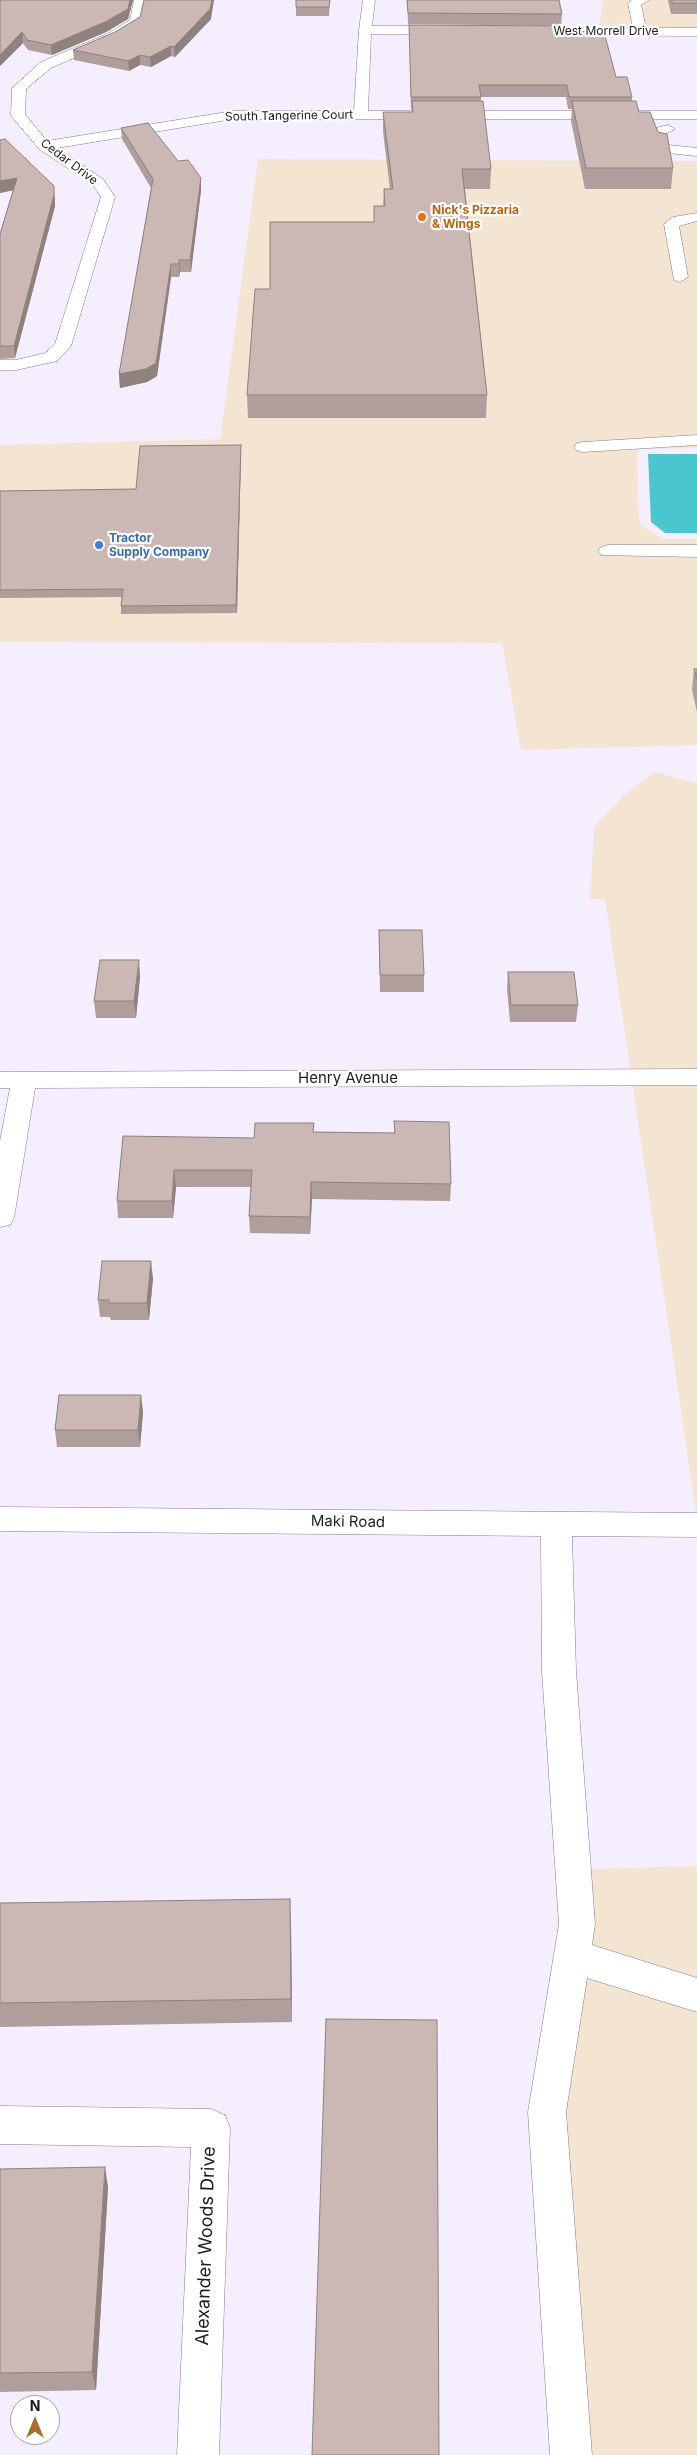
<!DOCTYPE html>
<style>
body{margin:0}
#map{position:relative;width:697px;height:2455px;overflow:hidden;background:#f5eeff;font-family:Inter,sans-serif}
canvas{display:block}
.north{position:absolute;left:10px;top:2395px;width:50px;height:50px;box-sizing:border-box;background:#fff;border:1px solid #a5a4a6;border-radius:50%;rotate:0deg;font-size:14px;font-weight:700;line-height:20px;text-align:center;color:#1e1b21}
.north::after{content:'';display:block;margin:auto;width:18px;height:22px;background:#ab6e31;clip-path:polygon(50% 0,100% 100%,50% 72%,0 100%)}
</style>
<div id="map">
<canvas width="697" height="2455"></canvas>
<div class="north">N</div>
</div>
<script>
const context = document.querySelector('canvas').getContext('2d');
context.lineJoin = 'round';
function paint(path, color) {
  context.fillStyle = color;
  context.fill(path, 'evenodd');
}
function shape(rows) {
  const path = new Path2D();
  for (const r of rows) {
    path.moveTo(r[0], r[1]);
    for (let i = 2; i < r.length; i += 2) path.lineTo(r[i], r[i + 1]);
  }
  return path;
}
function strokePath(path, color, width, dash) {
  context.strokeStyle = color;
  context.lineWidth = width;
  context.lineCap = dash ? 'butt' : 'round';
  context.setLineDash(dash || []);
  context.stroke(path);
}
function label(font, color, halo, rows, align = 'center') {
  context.font = font + ' Inter,sans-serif';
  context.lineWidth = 4.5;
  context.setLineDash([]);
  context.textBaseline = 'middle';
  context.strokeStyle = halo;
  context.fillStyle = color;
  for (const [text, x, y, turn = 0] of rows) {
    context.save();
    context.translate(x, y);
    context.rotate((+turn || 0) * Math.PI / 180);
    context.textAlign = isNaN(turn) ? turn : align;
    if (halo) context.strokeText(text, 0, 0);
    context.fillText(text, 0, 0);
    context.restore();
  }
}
paint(shape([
 [603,0,697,0,697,28,599,28],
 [258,159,697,161,697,448,643,449,637,454,639,521,641,525,662,539,697,539,697,745,521,750,502,643,0,642,0,445,220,439],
 [654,772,697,783,697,1519,605,899,590,899,594,827,624,795],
 [697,1866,697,2455,587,2455,562,2108,590,1869]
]), '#f4e5d2');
paint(shape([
 [648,454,697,454,697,533,665,533,651,522]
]), '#4ac6ce');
const minor = shape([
 [134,0,146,0,140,25,115,40,51,68,26,89,25,114,47,141,233,111,354,111,359,30,363,0,375,0,372,26,446,26,452,30,446,34,371,34,368,111,697,111,697,119,233,119,57,148,103,179,115,197,71,346,57,361,16,370,0,370,0,360,16,360,45,353,55,344,101,197,93,185,39,149,13,118,11,115,12,88,41,62,107,34,130,20,134,0],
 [631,0,649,0,641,5,646,28,697,28,697,36,529,35,523,31,529,27,633,28,628,3,631,0],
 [668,125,675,129,665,134,669,145,697,148,697,156,658,152,650,132,652,129,668,125],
 [697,213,697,221,679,226,688,277,680,282,674,280,664,224,673,217,697,213],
 [697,435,697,445,583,452,577,451,574,447,577,443,583,442,697,435],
 [608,545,697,545,697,557,601,555,598,551,601,547,608,545],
 [697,1069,697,1085,35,1088,14,1218,10,1225,0,1227,0,1141,10,1088,0,1088,0,1072,697,1069],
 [0,1507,697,1513,697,1537,572,1536,576,1671,595,1924,592,1945,697,1978,697,2012,587,1978,566,2112,592,2455,550,2455,528,2112,559,1924,542,1671,541,1536,0,1531,0,1507],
 [0,2106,211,2109,225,2115,230,2128,219,2455,177,2455,191,2147,0,2144,0,2106]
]);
strokePath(minor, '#827c8b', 1);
paint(minor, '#fff');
paint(shape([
 [0,0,133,0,128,19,106,32,52,55,28,50,23,43,0,66],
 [296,0,330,0,329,16,296,16],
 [407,0,559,0,562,14,561,26,408,24],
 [668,0,697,0,697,14,671,14],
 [140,17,211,19,175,57,171,56,151,67,140,65,129,71,74,60,73,50,115,32],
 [409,25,566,31,616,77,632,97,632,101,673,168,671,189,585,189,571,121,572,109,568,109,566,97,481,97,481,101,491,169,490,189,465,189,487,395,486,418,248,418,247,395,270,289,374,222,374,206,383,206,384,189,390,189,383,132,383,112,412,112,412,109,411,109],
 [121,128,178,161,201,178,201,190,191,272,180,272,179,277,171,277,157,376,147,382,120,388,119,374,151,188,122,139],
 [0,140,55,197,55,206,15,358,0,359,0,234,13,190,0,193],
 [241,453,237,613,121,614,121,606,122,597,0,598,0,491,136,489],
 [694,669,697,669,697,712,692,690],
 [379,930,424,975,424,992,380,992],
 [508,972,578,1005,576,1022,510,1022,507,989],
 [140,977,136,1018,96,1018,94,1001],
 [394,1121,451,1184,450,1201,312,1199,310,1234,250,1233,249,1216,251,1187,176,1187,173,1218,118,1218,117,1201,123,1136,254,1138,314,1132,394,1133],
 [153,1278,149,1320,111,1320,110,1317,100,1317,98,1300],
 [143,1412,140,1447,57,1447,55,1430],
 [0,1903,291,1923,292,2022,0,2027],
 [0,2169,108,2187,96,2390,0,2392]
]), '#af9e9b');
paint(shape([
 [130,0,133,0,128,19,106,32,52,55,51,45],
 [212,0,214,0,211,19,175,57,174,47],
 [22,32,23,43,0,66,0,55],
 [171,46,171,56,151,67,150,57],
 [140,55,140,65,129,71,128,61],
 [17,178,18,189,0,193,0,181],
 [201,178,201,190,191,272,190,260],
 [54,186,55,206,15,358,14,346],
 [179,260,180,272,179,277],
 [171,264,171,277,157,376,147,382,120,388,119,374],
 [241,445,241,453,237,613,236,605],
 [139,960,140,977,136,1018,134,1001],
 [174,1170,176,1187,173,1218,172,1201],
 [311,1182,312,1199,310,1234,310,1217],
 [151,1261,153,1278,149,1320,147,1303],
 [141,1395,143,1412,140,1447,138,1430],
 [290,1899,291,1923,292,2022,291,1999],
 [105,2167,108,2187,96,2390,92,2372]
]), '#8e817e');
const building = shape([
 [0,0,130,0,128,9,105,22,51,45,27,40,22,32,0,55,0,0],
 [144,0,212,0,210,9,174,47,171,46,150,57,140,55,128,61,73,50,115,32,140,17,144,0],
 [296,0,330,0,329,7,296,7,296,0],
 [407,0,559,0,562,14,408,13,407,0],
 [672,0,697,0,697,3,672,3,672,0],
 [409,25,565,26,566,31,604,32,616,77,627,77,632,97,569,97,567,85,479,85,481,97,411,97,409,25],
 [412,101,483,101,491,169,462,169,487,395,247,395,255,289,270,289,270,222,374,222,374,206,385,206,384,189,393,189,383,112,413,112,412,101],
 [572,101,636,101,639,112,650,112,658,132,667,134,673,168,586,168,572,101],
 [148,123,178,161,188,160,201,178,190,260,179,260,179,264,171,264,156,363,146,369,119,374,153,179,121,128,148,123],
 [5,139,54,186,54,195,14,346,0,346,0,234,17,178,0,181,0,140,5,139],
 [241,445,236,605,121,606,123,589,0,590,0,491,136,489,140,446,241,445],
 [694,669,697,669,697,679,694,669],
 [379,930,422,930,424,975,380,975,379,930],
 [100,960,139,960,134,1001,94,1001,100,960],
 [508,972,574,972,578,1005,511,1005,508,972],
 [394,1121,449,1122,451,1184,311,1182,310,1217,249,1216,252,1170,174,1170,172,1201,117,1201,123,1136,254,1138,255,1123,314,1123,313,1132,395,1133,394,1121],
 [102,1261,151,1261,147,1303,109,1303,109,1300,98,1300,102,1261],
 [59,1395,141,1395,138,1430,55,1430,59,1395],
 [290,1899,291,1999,0,2003,0,1903,290,1899],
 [326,2019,437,2020,439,2455,312,2455,326,2019],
 [105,2167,92,2372,0,2373,0,2169,105,2167]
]);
paint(building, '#cbb8b4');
strokePath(building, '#8e817e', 1);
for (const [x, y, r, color] of [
 [422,217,5,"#e8710a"],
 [99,545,5,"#3f7fe0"]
]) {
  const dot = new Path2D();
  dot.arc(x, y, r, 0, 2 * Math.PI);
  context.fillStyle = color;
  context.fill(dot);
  strokePath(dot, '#fff', 2);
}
label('12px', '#1e1b21', '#fff', [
 ["West Morrell Drive",606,31],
 ["South Tangerine Court",289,116,-1],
 ["Cedar Drive",69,162,37]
]);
label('bold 12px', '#c56008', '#fff', [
 ["Nick's Pizzaria",432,210],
 ["& Wings",432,224]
], 'left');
label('bold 12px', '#366cbe', '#fff', [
 ["Tractor",109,538],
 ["Supply Company",109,552]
], 'left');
label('15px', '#1e1b21', '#fff', [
 ["Henry Avenue",348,1078],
 ["Maki Road",348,1522,1]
]);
label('18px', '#1e1b21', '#fff', [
 ["Alexander Woods Drive",206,2246,-88]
]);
</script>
